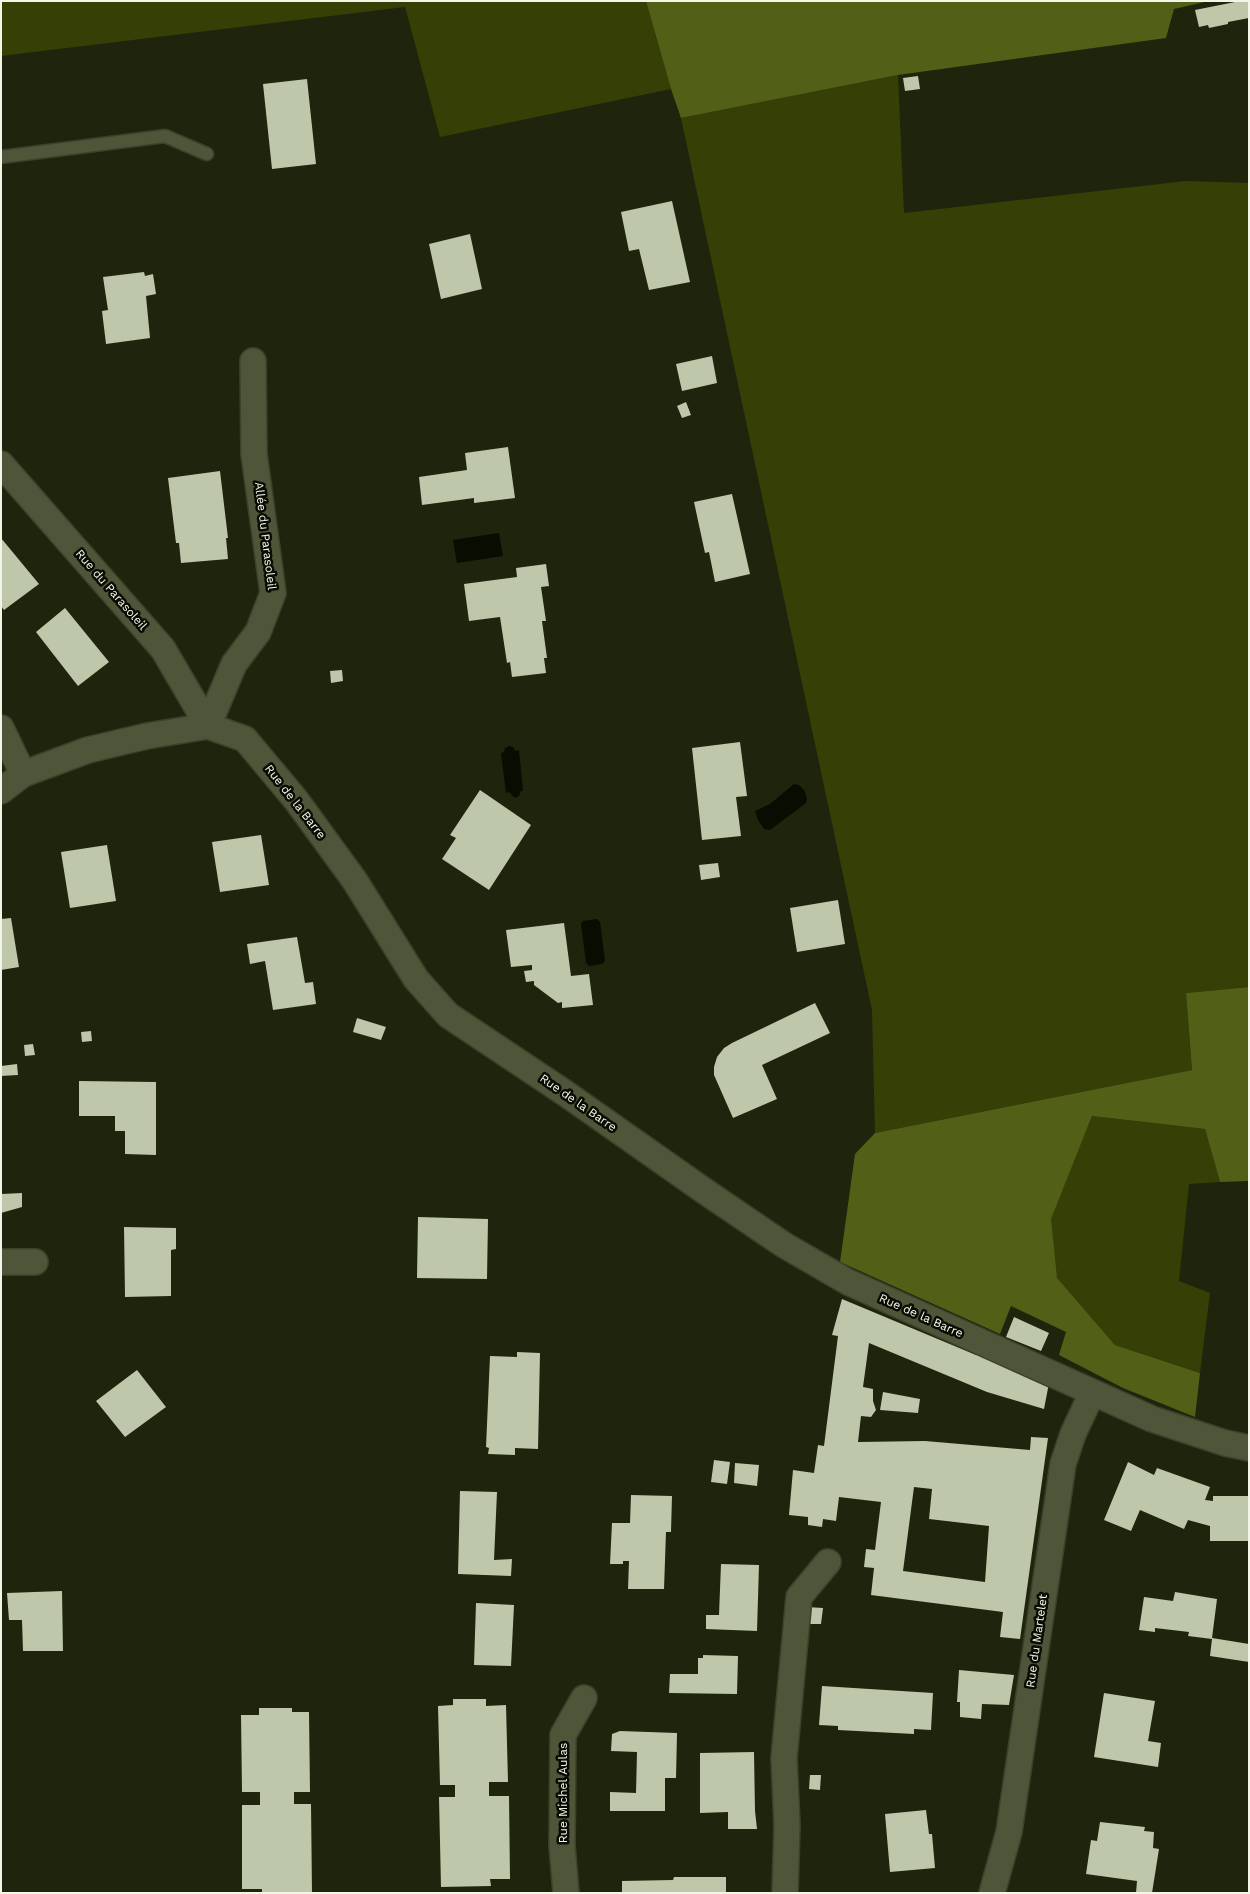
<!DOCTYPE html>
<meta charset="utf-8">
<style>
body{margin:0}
#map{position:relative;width:1250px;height:1894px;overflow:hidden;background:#1f240c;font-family:"Work Sans",sans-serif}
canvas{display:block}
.frame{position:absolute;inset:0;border:2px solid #f1f6e6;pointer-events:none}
</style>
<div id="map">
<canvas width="1250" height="1894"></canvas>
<div class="frame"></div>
</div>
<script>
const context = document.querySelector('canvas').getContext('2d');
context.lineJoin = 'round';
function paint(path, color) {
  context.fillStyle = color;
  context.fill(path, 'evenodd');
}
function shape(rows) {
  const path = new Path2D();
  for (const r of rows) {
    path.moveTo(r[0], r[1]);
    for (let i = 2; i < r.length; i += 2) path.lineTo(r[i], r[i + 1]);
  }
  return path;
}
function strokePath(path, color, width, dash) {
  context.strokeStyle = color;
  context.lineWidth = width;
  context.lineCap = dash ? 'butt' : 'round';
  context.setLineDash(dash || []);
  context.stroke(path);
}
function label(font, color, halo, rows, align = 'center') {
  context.font = font + ' "Work Sans",sans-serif';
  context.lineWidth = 5;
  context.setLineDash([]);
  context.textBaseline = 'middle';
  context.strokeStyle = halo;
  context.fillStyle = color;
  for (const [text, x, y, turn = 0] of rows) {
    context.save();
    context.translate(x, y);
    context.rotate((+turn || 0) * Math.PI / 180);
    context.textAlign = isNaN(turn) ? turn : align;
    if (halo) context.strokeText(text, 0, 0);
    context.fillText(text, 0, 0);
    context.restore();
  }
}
paint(shape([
 [1,1,646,1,671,89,440,137,405,7,1,56],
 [898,75,904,213,1186,181,1249,183,1249,987,1186,993,1192,1070,875,1133,872,1010,681,118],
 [1092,1116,1205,1129,1220,1182,1189,1184,1179,1281,1210,1293,1200,1373,1115,1345,1056,1278,1050,1219]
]), '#353f06');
paint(shape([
 [646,1,1209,1,1174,9,1166,38,898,75,681,118,671,89],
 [1249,987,1249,1181,1220,1182,1205,1129,1092,1116,1051,1219,1057,1278,1115,1345,1200,1373,1195,1417,1123,1388,1059,1355,1066,1332,1011,1306,1000,1334,840,1262,855,1154,875,1133,1192,1070,1186,993]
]), '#525f16');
paint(shape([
 [499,533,503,556,457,563,453,540],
 [509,746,513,747,516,751,519,750,523,791,521,791,519,796,515,798,509,792,506,793,501,753,504,752,505,748],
 [794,784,799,785,804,790,807,798,806,803,770,830,764,829,758,820,755,811,770,804],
 [597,919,600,922,605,961,602,964,589,966,586,963,581,924,583,921]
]), '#090c00');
paint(shape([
 [1240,1,1249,1,1249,18,1228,22,1228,24,1209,28,1208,25,1199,27,1195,10],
 [918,76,920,89,905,91,903,78],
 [307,79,316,164,272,169,263,84],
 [672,201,690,282,649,290,639,249,629,251,621,212],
 [470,234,482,289,441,299,429,244],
 [144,272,145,276,153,274,156,294,146,296,150,338,106,344,102,311,108,310,103,277],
 [712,356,717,383,682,391,676,364],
 [686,402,691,415,682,418,677,406],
 [508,447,515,498,474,503,474,498,422,505,419,477,467,470,465,453],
 [220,471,228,538,226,538,228,559,181,563,179,543,176,543,168,478],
 [732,494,750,574,715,582,709,552,705,553,694,502],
 [1,538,39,584,4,610,1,606],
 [546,564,549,586,541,587,546,621,542,621,547,658,544,658,546,673,512,677,510,662,507,663,500,617,469,621,464,584,517,577,516,568],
 [65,608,109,662,78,686,36,632],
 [342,670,343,681,331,683,330,671],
 [740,742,747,796,736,797,741,836,702,840,692,748],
 [480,790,531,825,489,890,442,859,456,838,450,835],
 [261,835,269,885,220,892,212,842],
 [107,845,116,901,70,908,61,852],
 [718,863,720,877,701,880,699,865],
 [838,900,845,944,797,952,790,908],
 [11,918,19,967,1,970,1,919],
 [564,923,571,976,589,974,593,1005,562,1008,562,1002,558,1003,534,985,534,981,526,982,524,971,532,970,532,965,511,967,506,930],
 [297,937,305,983,313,982,316,1004,273,1010,265,961,250,964,247,944],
 [815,1003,830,1033,762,1065,777,1099,733,1118,714,1075,714,1067,717,1057,724,1048,732,1043],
 [357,1018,386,1027,381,1040,353,1032],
 [91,1031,92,1041,82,1042,81,1032],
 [33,1044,35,1055,25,1056,24,1045],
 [17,1064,18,1075,1,1076,1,1066],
 [79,1081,156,1082,156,1155,125,1154,125,1131,115,1131,115,1116,79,1116],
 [22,1193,22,1207,1,1213,2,1194],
 [418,1217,488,1219,487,1279,417,1278],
 [124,1227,176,1228,176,1249,171,1250,171,1296,125,1297],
 [842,1299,976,1355,978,1351,992,1357,992,1361,1049,1383,1044,1409,987,1392,869,1343,863,1387,873,1389,873,1401,876,1410,871,1417,861,1416,858,1442,925,1441,1030,1450,1031,1437,1048,1438,1020,1639,1000,1637,1003,1612,871,1595,874,1568,864,1567,866,1549,875,1550,881,1502,839,1497,836,1521,823,1519,822,1527,808,1525,808,1517,789,1515,793,1470,814,1473,818,1445,824,1446,838,1336,832,1335],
 [914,1487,932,1489,929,1519,989,1526,985,1582,903,1571],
 [1014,1317,1049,1333,1041,1351,1006,1337],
 [517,1352,540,1353,538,1449,515,1448,515,1455,488,1454,489,1448,486,1447,490,1356,517,1357],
 [137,1370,166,1407,125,1437,96,1401],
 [883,1392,920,1399,918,1413,880,1410],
 [714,1460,730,1462,727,1484,711,1482],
 [1128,1462,1154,1475,1157,1468,1210,1487,1205,1500,1213,1501,1213,1496,1249,1496,1249,1541,1210,1541,1210,1526,1188,1520,1184,1529,1140,1510,1131,1531,1104,1520],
 [735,1463,759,1465,757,1486,734,1483],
 [460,1491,497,1492,494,1560,512,1559,511,1576,458,1574],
 [631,1495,672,1496,671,1532,666,1532,664,1589,628,1589,629,1561,623,1561,623,1564,610,1564,612,1523,630,1523],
 [721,1564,759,1565,757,1631,706,1629,706,1615,719,1615],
 [62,1591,63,1651,23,1651,22,1620,9,1620,7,1593],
 [1175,1592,1217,1599,1212,1638,1249,1644,1249,1662,1210,1656,1212,1639,1188,1636,1189,1632,1155,1628,1155,1632,1139,1630,1144,1597,1173,1601],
 [476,1603,514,1605,511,1666,474,1665],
 [807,1607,823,1608,821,1624,805,1624],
 [703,1655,738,1656,737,1694,669,1693,670,1674,698,1674,698,1658,703,1658],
 [959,1670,1014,1675,1009,1705,982,1704,981,1719,960,1717,960,1702,957,1702],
 [822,1686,933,1693,931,1730,914,1729,914,1734,838,1730,838,1726,819,1725],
 [1104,1693,1155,1701,1148,1741,1161,1743,1158,1767,1094,1757],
 [453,1699,486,1699,486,1706,506,1705,508,1782,489,1782,489,1796,509,1796,510,1879,490,1879,491,1886,441,1887,439,1797,455,1797,455,1785,440,1785,438,1706,453,1705],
 [259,1708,292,1708,292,1712,309,1712,310,1792,294,1792,294,1804,311,1804,312,1893,262,1893,262,1889,242,1889,242,1805,260,1805,260,1792,242,1792,241,1715,259,1715],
 [620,1731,677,1733,676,1778,665,1778,665,1811,610,1811,610,1792,636,1793,637,1752,611,1751,612,1734],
 [754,1752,755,1811,757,1829,728,1829,728,1812,700,1813,700,1753],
 [810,1775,821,1775,820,1790,809,1789],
 [926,1810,929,1834,932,1834,935,1868,890,1872,885,1814],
 [1100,1822,1145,1827,1144,1831,1154,1832,1153,1848,1159,1849,1152,1893,1136,1893,1137,1881,1086,1874,1091,1840,1097,1841],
 [674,1877,726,1877,726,1893,622,1893,622,1881,673,1880]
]), '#bfc7aa');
const service = shape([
 [1,157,165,136,207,154]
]);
const minor = shape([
 [1,464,163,649,208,726],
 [208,726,234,664,258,632,273,593,254,454,253,361],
 [1,728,23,774],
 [1,791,23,774,88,750,147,736,208,726,245,739,296,800,355,881,416,979,448,1015,565,1093,703,1190,784,1245,848,1282,1152,1419,1225,1443,1249,1448],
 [1,1262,35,1262],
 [566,1893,562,1845,563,1735,584,1698],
 [785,1893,787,1825,784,1758,799,1597,828,1562],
 [992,1893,1009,1832,1063,1464,1073,1434,1092,1393]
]);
strokePath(service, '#3c412b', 15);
strokePath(minor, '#3c412b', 28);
strokePath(service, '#4e5539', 12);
strokePath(minor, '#4e5539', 25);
label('12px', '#f1f6e6', '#0a0c04', [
 ["Allée du Parasoleil",265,536,83],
 ["Rue du Parasoleil",111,590,49],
 ["Rue de la Barre",295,802,52],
 ["Rue de la Barre",578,1103,35],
 ["Rue de la Barre",921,1316,24],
 ["Rue du Martelet",1037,1641,-82],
 ["Rue Michel Aulas",563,1793,-90]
]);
</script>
